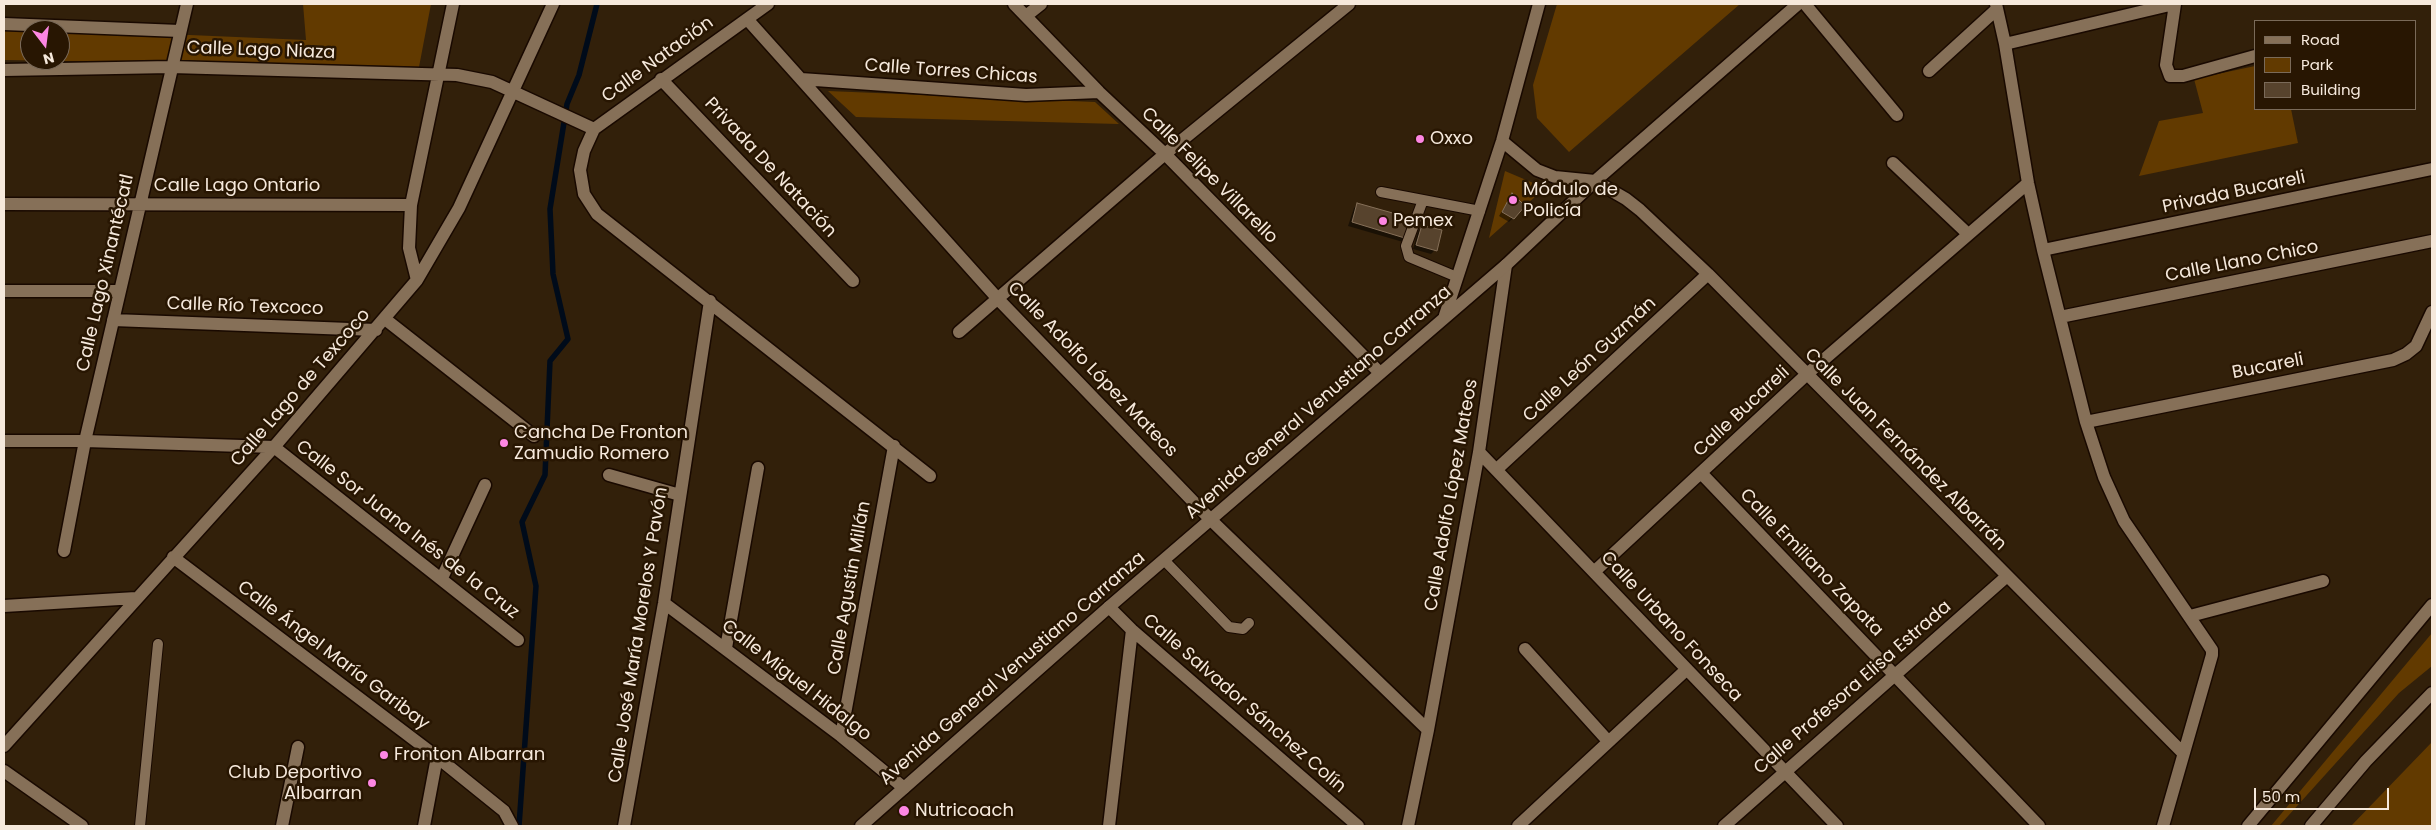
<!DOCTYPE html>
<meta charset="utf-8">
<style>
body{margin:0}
#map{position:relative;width:2436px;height:830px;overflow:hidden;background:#32200a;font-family:Poppins,sans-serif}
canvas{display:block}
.frame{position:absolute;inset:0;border:5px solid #f6e9dc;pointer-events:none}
.legend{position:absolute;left:2254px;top:20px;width:162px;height:90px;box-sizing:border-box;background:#281602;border:1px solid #7a6a59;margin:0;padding:6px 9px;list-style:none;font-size:15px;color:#f6e9dc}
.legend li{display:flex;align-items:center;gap:10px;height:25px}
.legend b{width:25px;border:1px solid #7a6a59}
.north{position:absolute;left:20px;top:20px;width:50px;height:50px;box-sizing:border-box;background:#281602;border:1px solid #7a6a59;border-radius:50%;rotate:165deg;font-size:14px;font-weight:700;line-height:20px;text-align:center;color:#f6e9dc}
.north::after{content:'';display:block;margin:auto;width:18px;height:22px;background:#fd86e3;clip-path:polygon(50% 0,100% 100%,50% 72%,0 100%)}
.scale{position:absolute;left:2254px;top:788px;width:135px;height:22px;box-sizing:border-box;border:2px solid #f6e9dc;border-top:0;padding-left:6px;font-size:15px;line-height:18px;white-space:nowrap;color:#f6e9dc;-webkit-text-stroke:4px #281602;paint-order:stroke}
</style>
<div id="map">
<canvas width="2436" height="830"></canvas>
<div class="frame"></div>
<ul class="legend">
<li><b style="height:6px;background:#867058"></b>Road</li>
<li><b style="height:14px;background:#623a00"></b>Park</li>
<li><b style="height:14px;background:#57432d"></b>Building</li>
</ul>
<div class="north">N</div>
<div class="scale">50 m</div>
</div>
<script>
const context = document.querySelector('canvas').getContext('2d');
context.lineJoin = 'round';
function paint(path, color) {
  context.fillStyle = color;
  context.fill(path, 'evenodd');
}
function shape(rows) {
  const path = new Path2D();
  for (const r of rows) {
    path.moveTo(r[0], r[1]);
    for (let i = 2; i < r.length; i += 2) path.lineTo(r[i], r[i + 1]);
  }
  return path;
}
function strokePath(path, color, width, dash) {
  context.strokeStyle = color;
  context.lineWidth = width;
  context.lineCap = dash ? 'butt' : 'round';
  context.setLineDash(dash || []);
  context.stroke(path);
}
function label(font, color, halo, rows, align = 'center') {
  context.font = font + ' Poppins,sans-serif';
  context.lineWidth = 5;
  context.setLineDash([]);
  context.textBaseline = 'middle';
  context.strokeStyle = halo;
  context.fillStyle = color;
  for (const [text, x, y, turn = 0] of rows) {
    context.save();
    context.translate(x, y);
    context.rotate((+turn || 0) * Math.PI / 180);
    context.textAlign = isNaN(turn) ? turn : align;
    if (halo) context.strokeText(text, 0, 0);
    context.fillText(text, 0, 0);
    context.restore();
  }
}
paint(shape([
 [303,4,431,4,419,67,4,60,4,27,306,40],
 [30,30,60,30,60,60,30,60],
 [1557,4,1740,4,1569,152,1537,118,1533,85],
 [2255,66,2255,109,2291,109,2298,143,2139,176,2159,121,2203,113,2194,79],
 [828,91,1095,102,1119,124,856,117],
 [1505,171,1545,188,1489,238],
 [2432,633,2432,666,2399,693,2279,826,2271,826],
 [2432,742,2432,826,2351,826]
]), '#623a00');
paint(shape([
 [1512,195,1513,218,1509,222,1499,216],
 [1358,204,1412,220,1403,242,1348,226,1354,208],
 [1422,227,1435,250,1431,254,1413,249,1418,231]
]), '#0007');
strokePath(shape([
 [519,826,536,586,522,522,545,475,550,361,568,339,553,274,550,209,567,104,579,75,597,4]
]), '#000b1a', 5.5);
const building = shape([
 [1512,193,1525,206,1514,219,1502,212,1512,193],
 [1357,203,1414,219,1408,239,1352,222,1357,203],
 [1422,225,1442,230,1437,251,1416,245,1422,225]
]);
paint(building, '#57432d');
strokePath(building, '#867059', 1);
const lane = shape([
 [1381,192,1423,200],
 [1457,277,1409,257,1406,246,1423,200,1480,211],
 [1164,560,1229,627,1243,629,1249,623],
 [140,826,158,644]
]);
const street = shape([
 [768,4,594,129,584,151,580,170,584,194,597,214,930,476],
 [1014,4,1099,92,1165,154,1380,373],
 [1805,4,1897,115],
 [1996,4,2005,44,2028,183,2043,250,2086,422,2104,477,2124,521,2212,650,2212,655,2163,826],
 [2175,4,2166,65,2170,76,2183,76,2255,56],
 [1026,16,1041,4],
 [747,19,998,299,1211,520,1428,730],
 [4,24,180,31],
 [2005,44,2174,4],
 [4,70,171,67,457,75,492,82,594,129],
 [1929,71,1997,9],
 [661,79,853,281],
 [801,79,1026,95,1099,92],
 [1893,163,1968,234],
 [1595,181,1626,199,1640,210,1708,274,2183,753],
 [4,204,411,205],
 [2043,250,2432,169],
 [417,280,409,248,411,205,453,4],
 [4,291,119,291],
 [2060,317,2432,241],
 [385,319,534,436],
 [113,320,376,330],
 [959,332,1165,154,1349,4],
 [2086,422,2393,360,2406,354,2416,346,2432,312],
 [4,441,85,441,274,447,518,640],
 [1479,452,1837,826],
 [1496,470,1708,274],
 [1702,474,2039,826],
 [609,475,680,495],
 [64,551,85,441,187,4],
 [173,557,437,757,504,811,512,826],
 [1595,571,1806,375,2028,183],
 [442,578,485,485],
 [664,603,841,736,904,788],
 [4,606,136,598],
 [1109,607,1132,630,1358,826],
 [2190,616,2323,581],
 [726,648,758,468],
 [1525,649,1608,741],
 [841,736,894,446],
 [4,746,274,447,417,280,459,208,553,4],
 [4,771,82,826],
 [282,826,298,747],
 [424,826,437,757],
 [624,826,664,603,710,301],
 [1109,826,1132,630],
 [1408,826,1428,730,1479,452,1506,265],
 [1518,826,1687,669],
 [1724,826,2006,577]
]);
const secondary = shape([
 [1502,141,1537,170,1555,177,1595,181],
 [1445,315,1502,141,1539,4],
 [861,826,1109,607,1506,265,1595,181,1798,4],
 [2248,826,2432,605],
 [2311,826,2366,761,2432,693]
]);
strokePath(lane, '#190900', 12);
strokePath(street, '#190900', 15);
strokePath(secondary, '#190900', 15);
strokePath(lane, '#867058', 10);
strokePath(street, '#867058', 12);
strokePath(secondary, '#867058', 12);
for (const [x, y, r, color] of [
 [1420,139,5,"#fd86e3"],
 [1513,200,5,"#fd86e3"],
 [1383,221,5,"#fd86e3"],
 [504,443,5,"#fd86e3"],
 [384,755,5,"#fd86e3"],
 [372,783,5,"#fd86e3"],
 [904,811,6,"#fd86e3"]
]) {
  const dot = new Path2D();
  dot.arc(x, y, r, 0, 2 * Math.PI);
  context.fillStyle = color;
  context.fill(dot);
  strokePath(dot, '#281602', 2);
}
label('18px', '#f6e9dc', '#281602', [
 ["Calle Lago Niaza",261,51,2],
 ["Calle Natación",658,60,-36],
 ["Calle Torres Chicas",951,72,4],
 ["Privada De Natación",770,168,47],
 ["Calle Felipe Villarello",1209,176,45],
 ["Calle Lago Ontario",237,186],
 ["Privada Bucareli",2234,193,-12],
 ["Calle Llano Chico",2242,262,-11],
 ["Calle Lago Xinantécatl",106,273,-77],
 ["Calle Río Texcoco",245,307,2],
 ["Calle León Guzmán",1590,360,-43],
 ["Bucareli",2268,367,-11],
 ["Calle Adolfo López Mateos",1092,370,46],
 ["Calle Lago de Texcoco",301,388,-49],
 ["Avenida General Venustiano Carranza",1319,403,-41],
 ["Calle Bucareli",1742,412,-43],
 ["Calle Juan Fernández Albarrán",1905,450,45],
 ["Calle Adolfo López Mateos",1452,495,-80],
 ["Calle Sor Juana Inés de la Cruz",407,530,38],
 ["Calle Emiliano Zapata",1811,563,46],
 ["Calle Agustín Millán",850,588,-80],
 ["Calle Urbano Fonseca",1671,627,47],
 ["Calle José María Morelos Y Pavón",639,635,-81],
 ["Calle Ángel María Garibay",333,656,37],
 ["Avenida General Venustiano Carranza",1013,669,-41],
 ["Calle Miguel Hidalgo",796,681,38],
 ["Calle Profesora Elisa Estrada",1853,688,-41],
 ["Calle Salvador Sánchez Colín",1244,704,41]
]);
label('18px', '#f6e9dc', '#281602', [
 ["Oxxo",1430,139],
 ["Módulo de",1523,190],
 ["Policía",1523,211],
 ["Pemex",1393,221],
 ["Cancha De Fronton",514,433],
 ["Zamudio Romero",514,454],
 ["Fronton Albarran",394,755],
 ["Club Deportivo",362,773,"right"],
 ["Albarran",362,794,"right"],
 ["Nutricoach",915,811]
], 'left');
</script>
